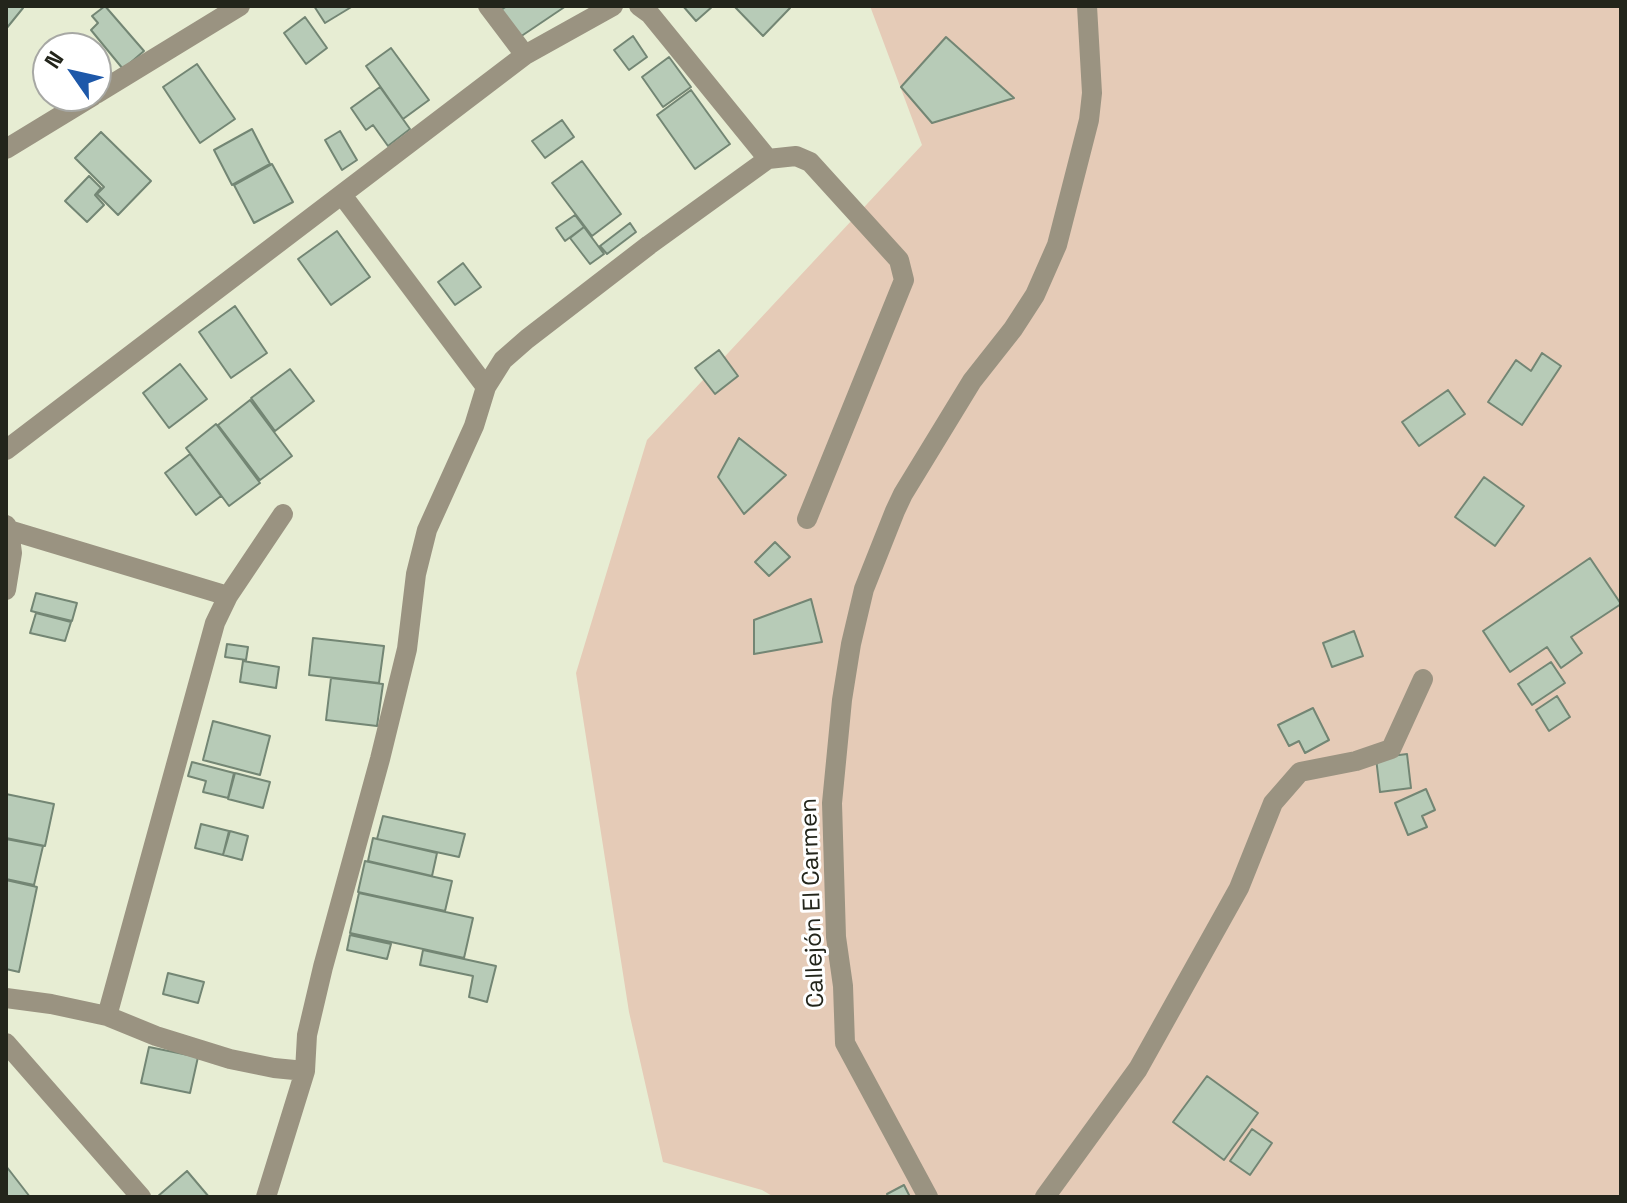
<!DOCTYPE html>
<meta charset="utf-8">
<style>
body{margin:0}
#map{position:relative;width:1627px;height:1203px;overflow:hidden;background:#e7edd3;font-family:"Space Grotesk",sans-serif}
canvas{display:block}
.frame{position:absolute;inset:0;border:8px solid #23251b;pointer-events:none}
.north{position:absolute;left:32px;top:32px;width:80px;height:80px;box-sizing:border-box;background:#fff;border:2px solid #a7a8a4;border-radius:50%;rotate:304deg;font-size:22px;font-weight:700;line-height:32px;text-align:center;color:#23251b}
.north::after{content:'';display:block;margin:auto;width:28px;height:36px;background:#1e58a9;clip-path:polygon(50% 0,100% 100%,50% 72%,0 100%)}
</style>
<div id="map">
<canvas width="1627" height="1203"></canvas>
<div class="frame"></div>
<div class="north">N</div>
</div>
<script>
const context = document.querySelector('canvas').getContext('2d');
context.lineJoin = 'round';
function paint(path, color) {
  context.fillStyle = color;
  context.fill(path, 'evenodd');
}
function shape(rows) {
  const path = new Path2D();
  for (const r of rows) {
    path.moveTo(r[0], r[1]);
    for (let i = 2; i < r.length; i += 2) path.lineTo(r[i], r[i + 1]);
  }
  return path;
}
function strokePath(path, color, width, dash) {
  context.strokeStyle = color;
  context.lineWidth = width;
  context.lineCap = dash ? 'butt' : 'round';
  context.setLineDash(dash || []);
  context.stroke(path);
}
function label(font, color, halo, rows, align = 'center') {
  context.font = font + ' "Space Grotesk",sans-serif';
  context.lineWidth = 6;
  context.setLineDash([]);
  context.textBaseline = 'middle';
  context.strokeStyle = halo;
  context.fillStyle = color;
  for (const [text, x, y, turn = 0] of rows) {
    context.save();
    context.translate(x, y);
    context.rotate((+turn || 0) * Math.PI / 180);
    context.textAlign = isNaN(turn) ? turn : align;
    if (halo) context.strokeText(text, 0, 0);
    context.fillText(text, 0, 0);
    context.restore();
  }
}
paint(shape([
 [870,6,1621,6,1621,1197,774,1197,762,1190,663,1162,629,1012,576,673,647,440,922,145]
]), '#e5cbb7');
const building = shape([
 [6,6,21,6,23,8,6,29,6,6],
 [105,6,144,51,123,69,91,30,98,23,92,16,105,6],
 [314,6,353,6,325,23,314,6],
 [507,6,566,6,517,39,498,12,507,6],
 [683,6,713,6,696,21,683,6],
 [734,6,788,6,790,8,763,36,734,6],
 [305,17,327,48,306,64,284,33,305,17],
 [633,36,647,57,629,70,614,50,633,36],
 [946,37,1014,98,932,123,901,87,946,37],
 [391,48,429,100,403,119,366,66,391,48],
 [669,57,691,87,663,107,642,77,669,57],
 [197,64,235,119,200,143,163,87,197,64],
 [380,87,410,129,388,146,373,125,366,130,351,108,380,87],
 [691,90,730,144,695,169,657,115,691,90],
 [562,120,574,137,545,158,532,141,562,120],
 [252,129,270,164,232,185,214,150,252,129],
 [340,131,357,160,342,170,325,140,340,131],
 [101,132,151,181,118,215,97,194,104,187,75,158,101,132],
 [582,161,621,214,592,236,552,183,582,161],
 [272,164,293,202,254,223,234,185,272,164],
 [89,176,101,188,95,195,104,205,87,222,65,201,89,176],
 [575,215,584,227,565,241,556,228,575,215],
 [630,223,636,232,607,254,600,246,630,223],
 [584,227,604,254,590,264,570,238,584,227],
 [337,231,370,277,331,305,298,259,337,231],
 [463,263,481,287,455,305,438,282,463,263],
 [235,306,267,353,231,378,199,332,235,306],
 [719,350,738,376,715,394,695,368,719,350],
 [1542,353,1561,366,1522,425,1488,402,1516,360,1531,371,1542,353],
 [180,364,207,399,169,428,143,393,180,364],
 [290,369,314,401,275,431,251,398,290,369],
 [1448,390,1465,414,1419,446,1402,422,1448,390],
 [250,400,292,456,260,480,218,425,250,400],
 [216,424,260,483,229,506,186,448,216,424],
 [739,438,786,475,744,514,718,477,739,438],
 [190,454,221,496,196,515,165,473,190,454],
 [1484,477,1524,506,1495,546,1455,517,1484,477],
 [775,542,790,557,769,576,755,562,775,542],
 [1590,558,1621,604,1571,637,1582,653,1561,668,1547,647,1510,672,1483,631,1590,558],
 [36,593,77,603,72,621,31,611,36,593],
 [811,599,822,642,754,654,754,620,811,599],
 [36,613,71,622,65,641,30,633,36,613],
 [1354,631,1363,656,1332,667,1323,643,1354,631],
 [313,638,384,646,379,683,309,675,313,638],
 [227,644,248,647,246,660,225,657,227,644],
 [243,661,279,667,276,688,240,682,243,661],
 [1551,662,1565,683,1532,705,1518,684,1551,662],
 [331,678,383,684,377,726,326,720,331,678],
 [1557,696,1570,717,1549,731,1536,710,1557,696],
 [1313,708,1329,740,1305,753,1299,741,1289,746,1278,725,1313,708],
 [213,721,270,736,260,775,203,760,213,721],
 [1407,754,1411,788,1380,792,1376,758,1407,754],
 [192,762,234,773,228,798,203,792,206,781,188,776,192,762],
 [235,773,270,782,263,808,228,799,235,773],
 [1426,789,1435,810,1422,816,1427,827,1408,835,1395,803,1426,789],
 [6,794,54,804,45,846,6,838,6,794],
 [383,816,465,834,459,857,377,839,383,816],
 [201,824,229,831,223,855,195,848,201,824],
 [230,831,248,836,242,860,223,855,230,831],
 [373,838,437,853,432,876,368,861,373,838],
 [6,839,43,846,34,885,6,879,6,839],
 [365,861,452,881,445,911,358,892,365,861],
 [6,880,37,887,19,972,6,969,6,880],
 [359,893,473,918,464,958,350,933,359,893],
 [350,935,391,944,387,959,347,950,350,935],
 [423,950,496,966,487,1002,469,997,473,976,420,965,423,950],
 [168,973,204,982,198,1003,163,994,168,973],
 [149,1047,198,1057,190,1093,141,1083,149,1047],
 [1207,1076,1258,1113,1224,1160,1173,1122,1207,1076],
 [1252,1129,1272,1143,1250,1175,1230,1161,1252,1129],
 [6,1166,30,1197,6,1197,6,1166],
 [187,1171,209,1197,157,1197,187,1171],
 [904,1185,910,1197,888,1197,887,1194,904,1185]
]);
paint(building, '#b7cbb7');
strokePath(building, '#738674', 2);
strokePath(shape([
 [488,6,525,55],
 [639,6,650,14,768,159],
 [96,94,240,6],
 [6,149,93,96],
 [342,195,486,387],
 [6,450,525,55,613,6],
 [6,525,9,530,12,553,6,590],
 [9,530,228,596],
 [6,998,51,1004,107,1016,156,1036,230,1059,274,1068,305,1071],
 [107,1016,215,623,228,596,283,514],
 [6,1043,141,1197],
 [266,1197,305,1071,307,1035,323,967,380,759,407,649,416,574,427,530,474,426,486,387,503,360,527,339,649,245,768,159,796,156,810,162,899,260,904,280,807,519],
 [928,1197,845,1043,843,986,836,937,832,803,842,700,851,644,864,589,895,511,903,494,972,381,1013,329,1035,295,1057,245,1089,120,1092,93,1087,6],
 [1045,1197,1138,1069,1239,888,1273,803,1300,772,1356,761,1391,749,1423,679]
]), '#9a9381', 20);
label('24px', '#23251b', '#fff', [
 ["Callejón El Carmen",813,903,-92]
]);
</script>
